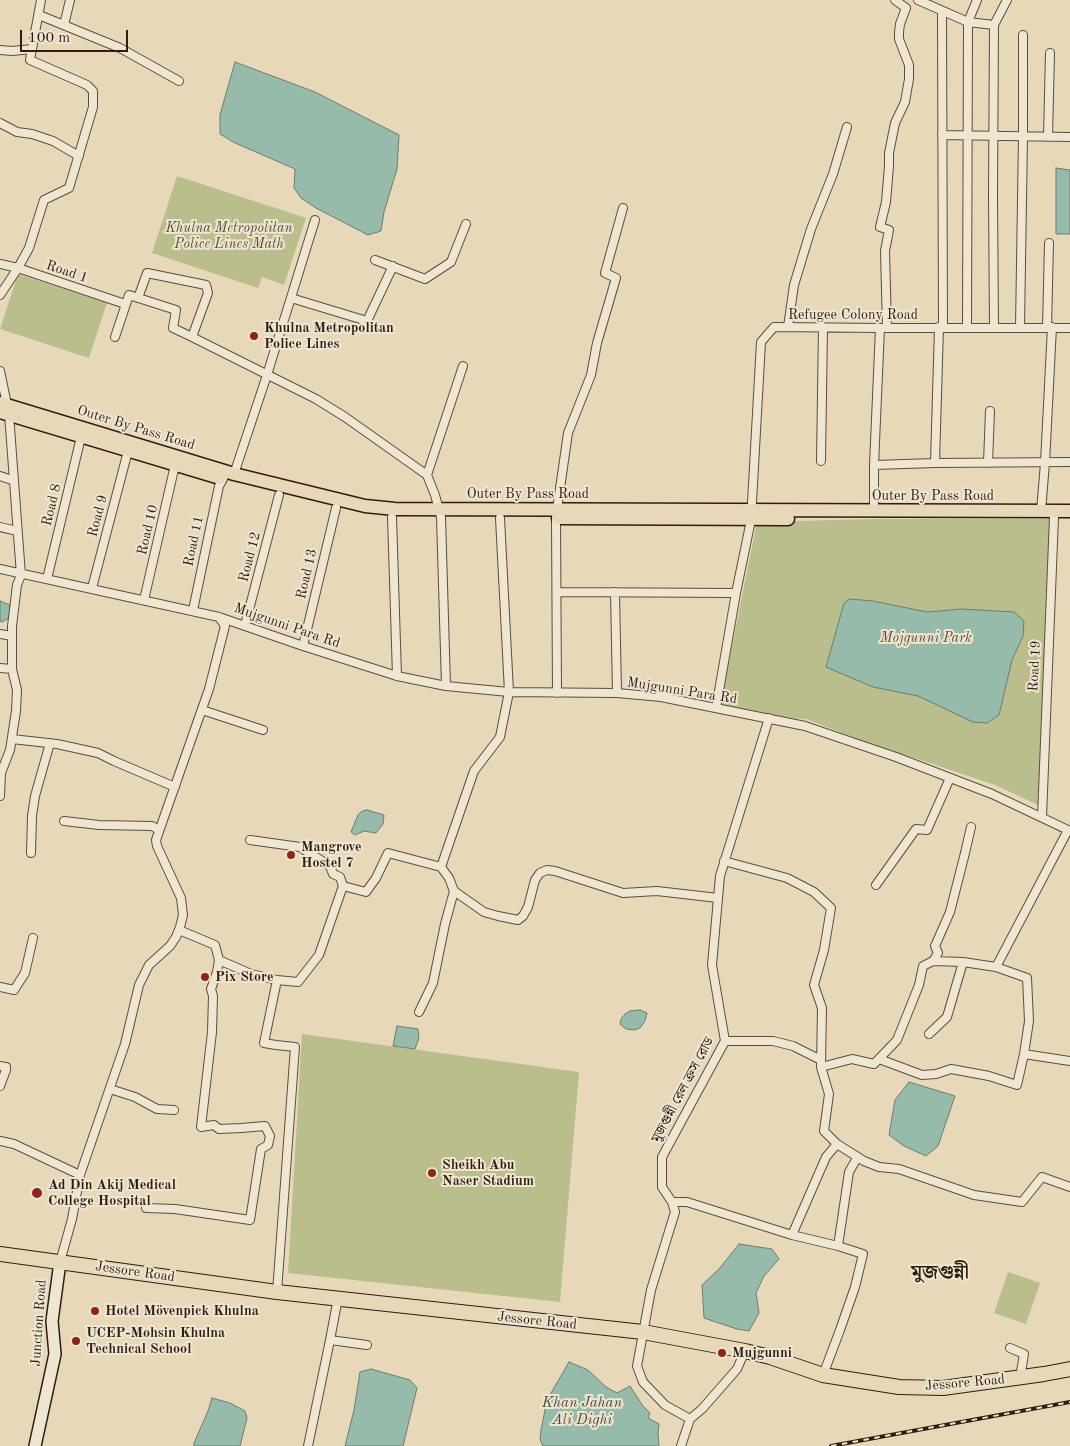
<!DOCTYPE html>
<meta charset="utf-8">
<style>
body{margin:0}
#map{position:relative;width:1070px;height:1446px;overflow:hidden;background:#e6d8b9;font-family:"Old Standard TT",serif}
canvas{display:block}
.scale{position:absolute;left:20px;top:30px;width:108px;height:22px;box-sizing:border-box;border:2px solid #301d10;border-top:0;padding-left:6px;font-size:15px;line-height:18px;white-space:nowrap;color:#301d10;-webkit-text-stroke:4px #efe6d2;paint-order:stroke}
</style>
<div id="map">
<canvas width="1070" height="1446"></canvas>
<div class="scale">100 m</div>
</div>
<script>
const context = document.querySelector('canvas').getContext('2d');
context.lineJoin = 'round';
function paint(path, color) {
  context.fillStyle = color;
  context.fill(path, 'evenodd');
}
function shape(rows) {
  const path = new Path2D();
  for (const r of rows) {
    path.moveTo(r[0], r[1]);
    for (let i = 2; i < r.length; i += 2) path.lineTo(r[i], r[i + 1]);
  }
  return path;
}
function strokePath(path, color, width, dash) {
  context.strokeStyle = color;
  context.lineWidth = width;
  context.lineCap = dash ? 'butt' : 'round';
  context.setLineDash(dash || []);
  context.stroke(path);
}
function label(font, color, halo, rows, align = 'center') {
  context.font = font + ' "Old Standard TT","Noto Serif Bengali",serif';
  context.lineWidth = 4;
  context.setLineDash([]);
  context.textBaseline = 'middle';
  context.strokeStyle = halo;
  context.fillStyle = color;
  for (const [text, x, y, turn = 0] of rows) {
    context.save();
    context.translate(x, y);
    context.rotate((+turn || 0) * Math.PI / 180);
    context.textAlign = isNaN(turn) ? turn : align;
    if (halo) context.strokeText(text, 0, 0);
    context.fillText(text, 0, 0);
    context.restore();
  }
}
paint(shape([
 [177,176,306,218,284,285,262,277,258,288,152,253],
 [18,274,107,303,89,358,0,329],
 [874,519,1051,519,1038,805,995,785,858,739,806,719,769,717,720,705,757,522],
 [302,1034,579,1072,560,1302,288,1273],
 [1008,1272,1040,1283,1026,1324,994,1313]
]), '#b9be8c');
const water = shape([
 [235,62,315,92,399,135,397,169,384,212,381,231,368,235,316,208,301,198,294,188,295,169,233,142,220,134,220,115,235,62],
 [1056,168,1070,170,1070,234,1056,234,1056,168],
 [850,599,873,601,927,612,961,609,1014,612,1024,621,1023,636,1012,660,999,715,987,723,973,722,918,696,873,687,826,667,844,603,850,599],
 [0,601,10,605,9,618,2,622,0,621,0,601],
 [367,810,384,815,383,824,376,833,364,831,355,835,351,832,358,815,362,811,367,810],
 [640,1010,647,1013,645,1021,640,1028,635,1030,626,1029,620,1024,621,1019,625,1014,630,1011,640,1010],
 [397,1026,418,1029,419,1038,415,1049,393,1046,397,1026],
 [909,1082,955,1096,938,1146,926,1156,904,1146,889,1135,895,1100,909,1082],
 [739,1244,772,1249,779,1259,764,1276,756,1293,759,1313,749,1331,737,1329,704,1318,702,1285,719,1269,739,1244],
 [569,1362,588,1370,606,1387,617,1393,630,1386,643,1406,650,1413,648,1418,659,1424,658,1433,659,1446,543,1446,540,1439,541,1430,546,1405,551,1393,569,1362],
 [371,1369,410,1380,417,1388,403,1446,345,1446,354,1410,360,1372,371,1369],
 [212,1398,230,1403,245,1411,247,1418,240,1446,194,1446,194,1443,208,1411,212,1398]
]);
paint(water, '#97bbaa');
strokePath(water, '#6e7c6c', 1);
const minor = shape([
 [918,0,968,22,994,25],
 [942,11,943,327],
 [39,15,120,48,179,81],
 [64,25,70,0],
 [0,50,12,51,32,49],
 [0,123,17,132,32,134,53,141,79,156],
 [942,135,1070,137],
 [1048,137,1050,53],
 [375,260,425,279,451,262,466,224],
 [0,264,18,268,125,304],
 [0,295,18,268,29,248,44,200,69,188,93,107,93,91,87,85,30,60,41,0],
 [138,298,147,273,206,285,208,293,192,337,316,399,345,417,427,475],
 [291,298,367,321,393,266],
 [788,327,794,285,811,229,833,174,847,127],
 [967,327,968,22,977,0],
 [1020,327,1023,137,1023,35],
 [887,328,885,251,889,230,880,227,886,202,889,166,889,153,895,123,905,102,909,79,909,65,899,39,899,32,900,24,906,8,895,0],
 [994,328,993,196,994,25,1007,0],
 [1047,328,1049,243],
 [115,337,129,295,176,310,173,328,192,337],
 [0,371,9,414,21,575,17,585,12,626,12,669,17,690,16,711,10,750,1,773,0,796],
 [821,461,823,327],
 [935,463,939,327],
 [988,463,990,411],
 [874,465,935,463,1070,462],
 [234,474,267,375,315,220],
 [0,476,12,480],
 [557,509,568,433,591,375,597,343,616,278,605,273,623,208],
 [874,511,874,465,880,328],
 [1041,511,1045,463,1052,327],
 [392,517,397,676],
 [556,518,557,693],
 [0,527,17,531],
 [0,569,219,617,303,646,397,676,446,686,509,692,617,693,661,697,805,726,896,757,992,794,1070,831],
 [47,579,81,437],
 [92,588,128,451],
 [557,592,736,593],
 [615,592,617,693],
 [144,600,175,465],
 [193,610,219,486,223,479],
 [245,625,279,495],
 [0,634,12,636],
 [303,646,336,508],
 [0,668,12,669],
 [446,686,441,517,435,495,427,475,463,366],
 [716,708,736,593,751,520,761,342,774,327,880,328,1070,328],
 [202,710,263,730],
 [12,739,57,744,98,753,114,761,175,787],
 [1042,817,1054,517],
 [64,821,99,825,152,826,159,830],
 [250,840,300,847,330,866,333,874,340,877,343,886],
 [31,853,32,816,35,796,50,743],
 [724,861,787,878,814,892,831,908,824,950,814,985,822,1008,821,1067,829,1094,824,1131,837,1144,864,1161,879,1167,899,1169,974,1195,1022,1202,1042,1177,1070,1187],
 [876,885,916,829,927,830,950,778],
 [454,891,484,912,498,916,518,920,523,916,528,907,535,880,540,873,547,870,555,871,623,893,657,891,718,898],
 [179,930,215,945,219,960],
 [933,961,963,962,996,967,1068,830],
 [996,967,1027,978,1029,1021,1024,1054],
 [0,987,14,990,25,973,33,938],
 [419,1012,433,983,445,924,454,891,449,878,441,867],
 [929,1034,947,1017,963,962],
 [725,1041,773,1041,793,1046,821,1060],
 [879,1059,922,1075,936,1074,951,1069,989,1076,1017,1085,1024,1054,1070,1061],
 [0,1066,6,1067,6,1070,0,1086],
 [821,1067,852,1059,874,1064,897,1040,919,985,923,966,933,961,938,953,935,946,950,912,965,853,971,827],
 [110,1089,135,1097,157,1109,174,1110],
 [0,1141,14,1144,80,1175],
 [672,1202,687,1202,792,1235],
 [146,1208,175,1209,250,1220,261,1149,268,1145,270,1136,265,1126,241,1128,219,1129,214,1125,201,1127,212,1032,213,996,211,989,217,972,219,960,251,974,277,980],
 [838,1246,849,1172,857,1158],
 [60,1262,72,1219,80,1175,125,1044,139,985,149,965,170,946,176,937,180,927,183,915,181,898,157,846,156,840,209,689,225,626,219,617],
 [277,1292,295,1047,276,1045,264,1043,277,980,298,982,319,955,343,886,366,892,376,878,388,853,441,867,474,771,500,737,509,692,500,518],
 [338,1298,330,1340,367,1345],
 [1010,1348,1024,1354,1020,1378],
 [823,1375,840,1330,855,1287,863,1254,838,1246,792,1235,826,1157,837,1144],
 [690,1419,665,1405,643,1382,637,1366,651,1290,675,1212,672,1202,662,1187,662,1157,725,1041,712,965,720,876,769,718],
 [308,1446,330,1340],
 [681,1446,690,1419,702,1409,737,1369,745,1351]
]);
const secondary = shape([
 [35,1446,55,1354,52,1321,60,1262]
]);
const primary = shape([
 [0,403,234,474,365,506,395,509,1070,511],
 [0,412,220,478],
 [558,518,788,519]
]);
const trunk = shape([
 [0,1254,277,1292,643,1332,745,1351,770,1357,823,1375,899,1387,943,1388,1044,1374,1070,1369]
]);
strokePath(minor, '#5e4c3a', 10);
strokePath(secondary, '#301d10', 14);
strokePath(primary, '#301d10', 15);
strokePath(trunk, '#301d10', 16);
strokePath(minor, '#efe6d2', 8);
strokePath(secondary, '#efe6d2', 11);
strokePath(primary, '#e6d8b9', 12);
strokePath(trunk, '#e6d8b9', 14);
const rail = shape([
 [831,1446,1070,1402]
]);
strokePath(rail, '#301d10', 4);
strokePath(rail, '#efe6d2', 2, [5.5]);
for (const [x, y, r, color] of [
 [254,336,5,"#8f2418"],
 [291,855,5,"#8f2418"],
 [205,977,5,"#8f2418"],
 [432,1173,5,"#8f2418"],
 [37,1193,6,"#8f2418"],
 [95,1311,5,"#8f2418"],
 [76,1341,5,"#8f2418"],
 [722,1353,5,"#8f2418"]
]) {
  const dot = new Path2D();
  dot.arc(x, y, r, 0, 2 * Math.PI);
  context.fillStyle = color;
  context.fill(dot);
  strokePath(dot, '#efe6d2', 2);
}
label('italic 14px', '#594d35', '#efe6d2', [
 ["Khulna Metropolitan",229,228],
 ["Police Lines Math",229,244],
 ["Mojgunni Park",926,638]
]);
label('14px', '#301d10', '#efe6d2', [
 ["Road 1",67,272,19],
 ["Refugee Colony Road",853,315],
 ["Outer By Pass Road",136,428,17],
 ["Outer By Pass Road",528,494],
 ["Outer By Pass Road",933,496],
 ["Road 8",52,505,-76],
 ["Road 9",98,516,-75],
 ["Road 10",148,530,-77],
 ["Road 11",194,541,-78],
 ["Road 12",250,557,-75],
 ["Road 13",307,574,-77],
 ["Mujgunni Para Rd",287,626,19],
 ["Road 19",1035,666,-87],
 ["Mujgunni Para Rd",682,691,9],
 ["মুজগুন্নী রেল ক্রস রোড",683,1090,-62],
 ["Jessore Road",135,1272,8],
 ["Jessore Road",537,1321,6],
 ["Junction Road",39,1323,-86],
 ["Jessore Road",965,1383,-5]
]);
label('bold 14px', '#301d10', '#efe6d2', [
 ["Khulna Metropolitan",264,328],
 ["Police Lines",264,344],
 ["Mangrove",301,847],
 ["Hostel 7",301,863],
 ["Pix Store",215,977],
 ["Sheikh Abu",442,1165],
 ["Naser Stadium",442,1181],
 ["Ad Din Akij Medical",48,1185],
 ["College Hospital",48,1201],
 ["Hotel Mövenpick Khulna",105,1311],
 ["UCEP-Mohsin Khulna",86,1333],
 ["Technical School",86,1349],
 ["Mujgunni",732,1353]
], 'left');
label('italic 15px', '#4f4c3e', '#efe6d2', [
 ["Khan Jahan",582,1403],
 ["Ali Dighi",582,1420]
]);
label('bold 19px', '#301d10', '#efe6d2', [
 ["মুজগুন্নী",940,1273]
]);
</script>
